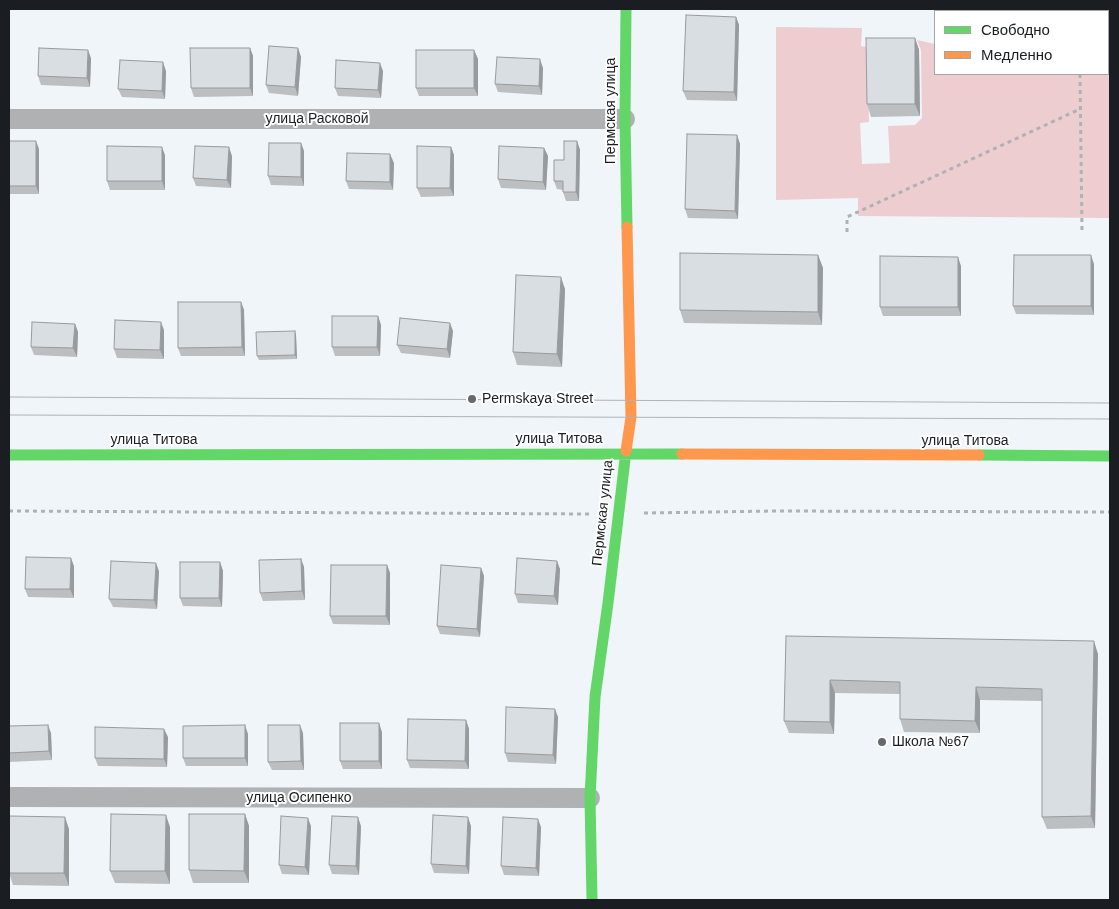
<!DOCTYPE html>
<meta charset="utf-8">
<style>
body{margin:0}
#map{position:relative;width:1119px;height:909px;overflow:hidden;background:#f0f5fa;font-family:Helvetica,sans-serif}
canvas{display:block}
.frame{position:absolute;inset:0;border:10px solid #1a1d21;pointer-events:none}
.legend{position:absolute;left:934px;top:10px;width:175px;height:65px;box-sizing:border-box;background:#fff;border:1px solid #a3a5a6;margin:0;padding:6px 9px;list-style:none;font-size:15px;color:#1a1d21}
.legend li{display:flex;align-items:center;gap:10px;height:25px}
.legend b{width:25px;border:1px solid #a3a5a6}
</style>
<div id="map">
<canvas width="1119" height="909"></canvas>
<div class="frame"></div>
<ul class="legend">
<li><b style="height:6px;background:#63d668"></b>Свободно</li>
<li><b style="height:6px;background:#ff974d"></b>Медленно</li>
</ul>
</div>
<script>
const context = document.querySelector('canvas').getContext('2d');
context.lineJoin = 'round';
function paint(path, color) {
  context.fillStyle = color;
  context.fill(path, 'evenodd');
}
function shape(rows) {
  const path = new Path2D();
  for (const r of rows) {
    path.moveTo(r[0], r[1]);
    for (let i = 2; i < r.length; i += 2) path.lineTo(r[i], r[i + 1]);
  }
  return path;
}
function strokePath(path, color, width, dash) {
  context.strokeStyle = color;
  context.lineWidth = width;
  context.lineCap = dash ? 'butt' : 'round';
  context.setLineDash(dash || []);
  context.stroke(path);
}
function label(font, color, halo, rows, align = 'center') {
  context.font = font + ' Helvetica,sans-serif';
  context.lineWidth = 4;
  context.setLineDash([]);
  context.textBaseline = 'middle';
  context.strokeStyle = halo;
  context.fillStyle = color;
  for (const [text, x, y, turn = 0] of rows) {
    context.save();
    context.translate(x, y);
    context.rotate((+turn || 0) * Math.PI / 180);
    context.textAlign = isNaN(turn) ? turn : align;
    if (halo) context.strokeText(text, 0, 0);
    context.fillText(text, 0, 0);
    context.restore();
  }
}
paint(shape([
 [776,27,862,28,861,46,867,47,869,122,860,123,862,164,890,163,888,126,915,125,922,118,921,50,917,40,935,44,935,74,1108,74,1108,42,1110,42,1110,218,858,216,858,198,776,200]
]), '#eecdd0');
strokePath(shape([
 [1080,74,1082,232],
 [847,232,847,217,1080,109],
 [9,511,591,514],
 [644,513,776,511,1110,512]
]), '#afb2b4', 3, [4, 4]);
strokePath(shape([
 [9,119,625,119],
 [9,797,590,798]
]), '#afb1b3', 20);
strokePath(shape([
 [626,9,625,119,627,227],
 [9,455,682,454],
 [979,455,1110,456],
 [592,900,590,798,595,697,608,603,626,451]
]), '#63d668', 11);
strokePath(shape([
 [626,451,631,417,627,227],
 [682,454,979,455]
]), '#ff974d', 11);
strokePath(shape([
 [9,397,1110,403],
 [9,415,1110,419]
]), '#b0b3b5', 1);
paint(shape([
 [736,17,739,25,737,101,687,100,683,91],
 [915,38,919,50,920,116,871,117,867,104],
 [250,48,253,56,253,96,194,97,191,88],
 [298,48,301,57,298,96,269,93,266,85],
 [474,50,478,59,478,96,419,96,416,88],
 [91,58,90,87,41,85,38,76],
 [543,68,542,95,498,92,495,84],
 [166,71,165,99,122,97,118,89],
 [383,71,381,98,338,96,335,88],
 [737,135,740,144,738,219,688,218,685,209],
 [9,141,39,149,39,194,9,194],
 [577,141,580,150,579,201,566,201,563,192,563,190,557,189,554,181,564,160],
 [301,143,304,151,304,186,271,185,268,176],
 [451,147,454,155,454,196,421,197,417,188],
 [544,148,548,156,546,190,501,188,498,179],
 [165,155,165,190,110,190,107,181],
 [232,156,231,188,196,186,193,178],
 [394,163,393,190,349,189,346,181],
 [818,255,823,268,822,325,684,323,680,310],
 [1094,264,1094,315,1016,314,1013,306],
 [961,266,961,316,883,316,880,307],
 [565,289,562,367,517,365,513,352],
 [241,302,244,310,245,356,181,356,178,348],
 [378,316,381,325,380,356,335,356,332,347],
 [75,324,78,332,77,357,34,355,31,347],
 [164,330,164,359,117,358,114,349],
 [453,331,450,358,401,353,397,345],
 [296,335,297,359,259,360,257,356],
 [301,559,304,567,305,600,263,601,260,593],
 [220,562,223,571,222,607,183,606,180,598],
 [387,565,390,573,390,625,333,624,330,616],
 [74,566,74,598,28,597,25,589],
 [481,568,484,576,480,637,440,634,437,626],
 [560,569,558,605,518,603,515,594],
 [159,571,157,609,113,607,109,599],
 [786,636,1098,654,1095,828,1047,829,1042,817,1042,701,980,700,980,733,904,732,900,719,900,694,835,693,834,734,789,733,784,721],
 [558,717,556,764,508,762,505,753],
 [466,720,469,729,469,769,410,768,407,760],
 [9,726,51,733,52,760,9,762],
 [382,732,382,769,343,769,340,761],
 [303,733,304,770,272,770,268,762],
 [248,734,248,766,186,766,183,758],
 [168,737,167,767,98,766,95,758],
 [245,814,249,826,249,883,193,883,189,870],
 [311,826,309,875,282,874,279,865],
 [361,826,359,875,332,874,329,865],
 [471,826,469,874,434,873,431,864],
 [170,827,170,884,115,883,110,871],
 [541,827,539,876,504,875,501,866],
 [69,829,69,886,13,885,9,873]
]), '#bbbfc2');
paint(shape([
 [736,17,739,25,737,101,734,92],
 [915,38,919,50,920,116,915,104],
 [250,48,253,56,253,96,250,88],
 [298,48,301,57,298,96,295,87],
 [88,50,91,58,90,87,87,78],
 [474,50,478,59,478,96,474,88],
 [540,59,543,68,542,95,539,86],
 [163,62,166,71,165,99,162,91],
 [380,63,383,71,381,98,378,90],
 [737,135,740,144,738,219,735,211],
 [36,141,39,149,39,194,36,186],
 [577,141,580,150,579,201,576,192],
 [301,143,304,151,304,186,301,177],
 [162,147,165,155,165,190,162,181],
 [229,147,232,156,231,188,227,180],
 [451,147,454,155,454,196,450,188],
 [544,148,548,156,546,190,543,182],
 [390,154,394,163,393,190,390,182],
 [818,255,823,268,822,325,818,312],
 [1091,255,1094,264,1094,315,1091,306],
 [958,257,961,266,961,316,958,307],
 [561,277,565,289,562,367,557,354],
 [241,302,244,310,245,356,242,347],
 [378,316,381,325,380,356,377,347],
 [161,322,164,330,164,359,160,350],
 [450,323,453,331,450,358,447,349],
 [75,324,78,332,77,357,73,348],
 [9,327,10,329,9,354],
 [295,331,296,335,297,359,295,355],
 [71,558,74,566,74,598,70,589],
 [301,559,304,567,305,600,302,591],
 [557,561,560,569,558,605,554,596],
 [220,562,223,571,222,607,219,598],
 [156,563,159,571,157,609,154,600],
 [387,565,390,573,390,625,386,616],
 [481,568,484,576,480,637,477,629],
 [1094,641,1098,654,1095,828,1091,816],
 [830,680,835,693,834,734,830,722],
 [976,687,980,700,980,733,975,721],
 [555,709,558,717,556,764,553,755],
 [466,720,469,729,469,769,465,761],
 [379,723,382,732,382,769,379,761],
 [48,725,51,733,52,760,49,751],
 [245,725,248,734,248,766,245,758],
 [300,725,303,733,304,770,301,761],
 [164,729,168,737,167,767,164,759],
 [245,814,249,826,249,883,244,871],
 [166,815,170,827,170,884,165,871],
 [65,817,69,829,69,886,64,873],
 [358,817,361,826,359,875,356,866],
 [468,817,471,826,469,874,466,866],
 [308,818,311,826,309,875,305,867],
 [538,819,541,827,539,876,536,868]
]), '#989b9e');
const building = shape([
 [686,15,736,17,734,92,683,91,686,15],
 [866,38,915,38,915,104,867,104,866,38],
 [269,46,298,48,295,87,266,85,269,46],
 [39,48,88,50,87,78,38,76,39,48],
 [190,48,250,48,250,88,191,88,190,48],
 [416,50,474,50,474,88,416,88,416,50],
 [497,57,540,59,539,86,495,84,497,57],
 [120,60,163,62,162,91,118,89,120,60],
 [336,60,380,63,378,90,335,88,336,60],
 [687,134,737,135,735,211,685,209,687,134],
 [9,141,36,141,36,186,9,186,9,141],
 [564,141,577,141,576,192,563,192,563,181,554,181,554,160,564,160,564,141],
 [269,143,301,143,301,177,268,176,269,143],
 [107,146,162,147,162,181,107,181,107,146],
 [195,146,229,147,227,180,193,178,195,146],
 [417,146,451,147,450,188,417,188,417,146],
 [499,146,544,148,543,182,498,179,499,146],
 [347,153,390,154,390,182,346,181,347,153],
 [680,253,818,255,818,312,680,310,680,253],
 [1014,255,1091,255,1091,306,1013,306,1014,255],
 [880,256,958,257,958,307,880,307,880,256],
 [516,275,561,277,557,354,513,352,516,275],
 [178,302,241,302,242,347,178,348,178,302],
 [332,316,378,316,377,347,332,347,332,316],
 [400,318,450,323,447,349,397,345,400,318],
 [115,320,161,322,160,350,114,349,115,320],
 [32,322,75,324,73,348,31,347,32,322],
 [295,331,295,355,257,356,256,332,295,331],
 [26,557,71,558,70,589,25,589,26,557],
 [517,558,557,561,554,596,515,594,517,558],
 [301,559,302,591,260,593,259,560,301,559],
 [111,561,156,563,154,600,109,599,111,561],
 [180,562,220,562,219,598,180,598,180,562],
 [331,565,387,565,386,616,330,616,331,565],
 [441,565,481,568,477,629,437,626,441,565],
 [786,636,1094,641,1091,816,1042,817,1042,689,976,687,975,721,900,719,900,682,830,680,830,722,784,721,786,636],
 [506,707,555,709,553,755,505,753,506,707],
 [408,719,466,720,465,761,407,760,408,719],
 [340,723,379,723,379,761,340,761,340,723],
 [48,725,49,751,9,753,9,726,48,725],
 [245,725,245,758,183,758,183,726,245,725],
 [268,725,300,725,301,761,268,762,268,725],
 [95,727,164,729,164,759,95,758,95,727],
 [111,814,166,815,165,871,110,871,111,814],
 [189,814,245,814,244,871,189,870,189,814],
 [433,815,468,817,466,866,431,864,433,815],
 [9,816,65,817,64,873,9,873,9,816],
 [281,816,308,818,305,867,279,865,281,816],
 [332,816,358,817,356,866,329,865,332,816],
 [503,817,538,819,536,868,501,866,503,817]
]);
paint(building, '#d9dee2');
strokePath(building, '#989b9e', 1);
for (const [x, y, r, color] of [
 [472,399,5,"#65696d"],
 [882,742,5,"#65696d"]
]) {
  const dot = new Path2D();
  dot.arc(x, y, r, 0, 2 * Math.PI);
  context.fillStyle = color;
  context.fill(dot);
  strokePath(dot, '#fff', 2);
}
label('14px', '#1a1d21', '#fff', [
 ["Пермская улица",611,111,-90],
 ["улица Расковой",317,119],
 ["улица Титова",559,439],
 ["улица Титова",154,440],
 ["улица Титова",965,441],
 ["Пермская улица",603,513,-84],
 ["улица Осипенко",299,798]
]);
label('14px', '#1a1d21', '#fff', [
 ["Permskaya Street",482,399],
 ["Школа №67",892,742]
], 'left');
</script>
